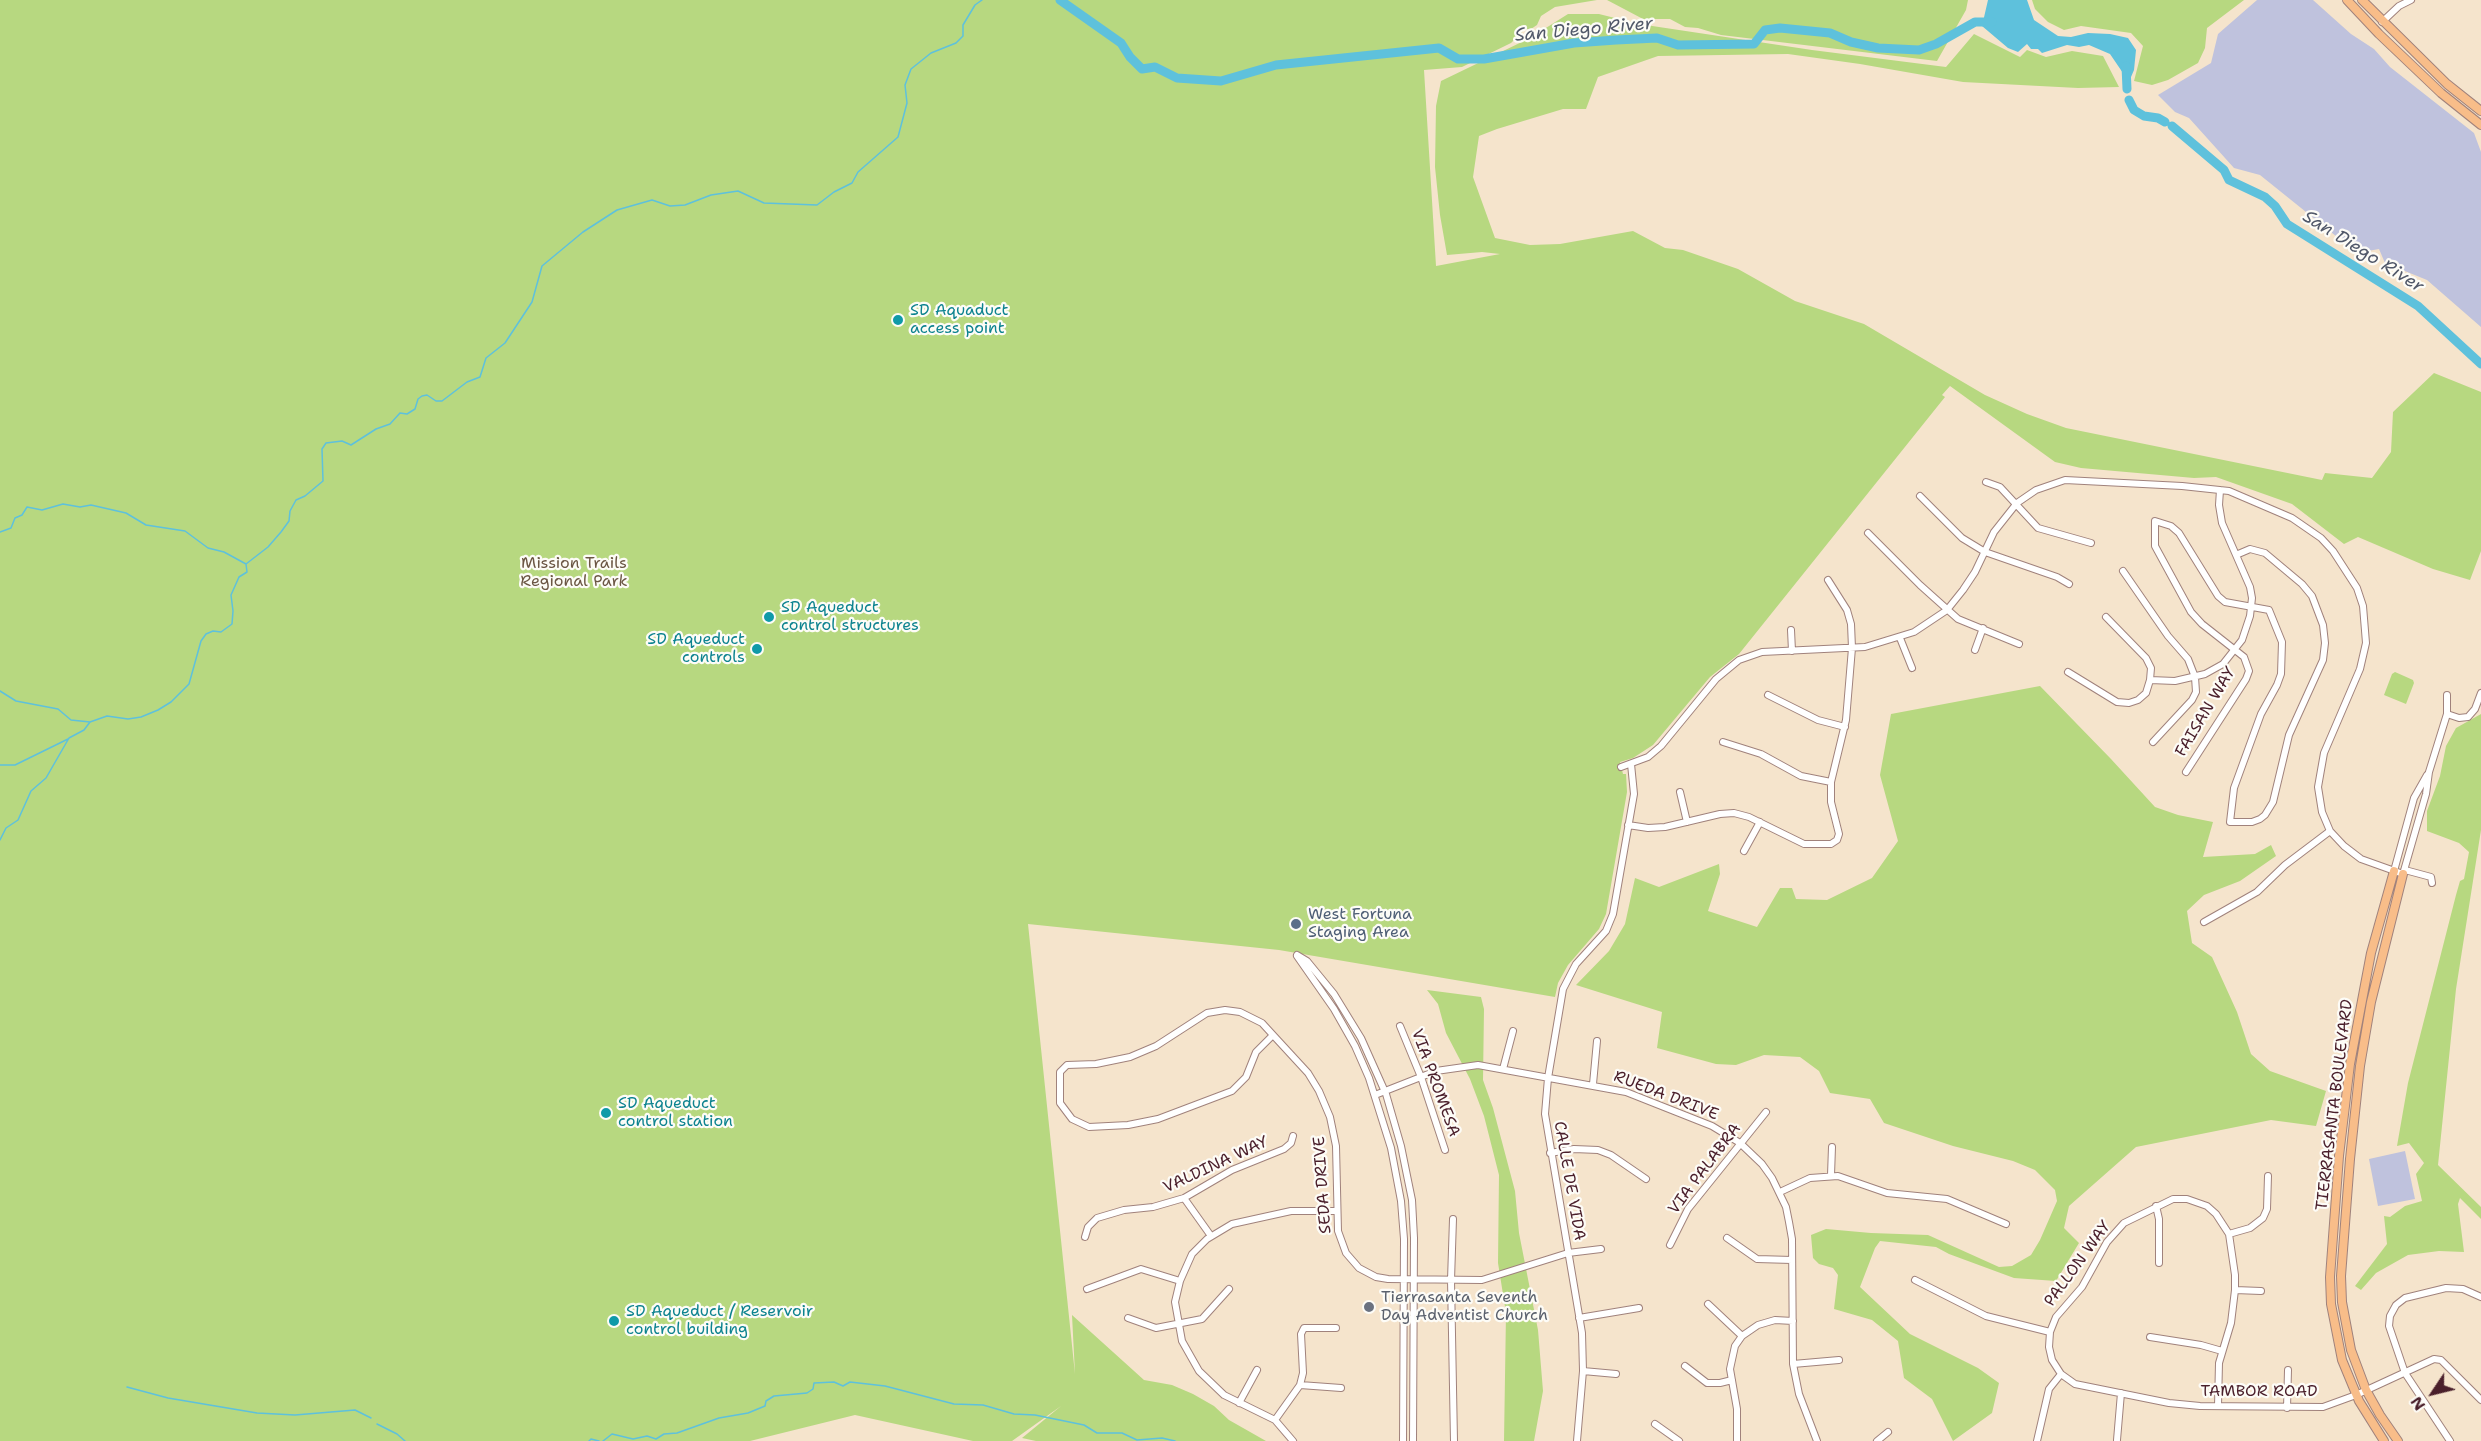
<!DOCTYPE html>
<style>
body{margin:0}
#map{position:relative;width:2481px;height:1441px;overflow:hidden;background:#f5e4cc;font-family:"Shantell Sans",sans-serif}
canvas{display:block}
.north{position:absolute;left:2403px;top:1363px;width:60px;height:60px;-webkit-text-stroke:4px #fdfcf7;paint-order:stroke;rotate:235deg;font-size:16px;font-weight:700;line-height:24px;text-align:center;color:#4a1f2b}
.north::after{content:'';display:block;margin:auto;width:21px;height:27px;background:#4a1f2b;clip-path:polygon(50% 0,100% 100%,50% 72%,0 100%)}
</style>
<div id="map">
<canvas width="2481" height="1441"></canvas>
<div class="north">N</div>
</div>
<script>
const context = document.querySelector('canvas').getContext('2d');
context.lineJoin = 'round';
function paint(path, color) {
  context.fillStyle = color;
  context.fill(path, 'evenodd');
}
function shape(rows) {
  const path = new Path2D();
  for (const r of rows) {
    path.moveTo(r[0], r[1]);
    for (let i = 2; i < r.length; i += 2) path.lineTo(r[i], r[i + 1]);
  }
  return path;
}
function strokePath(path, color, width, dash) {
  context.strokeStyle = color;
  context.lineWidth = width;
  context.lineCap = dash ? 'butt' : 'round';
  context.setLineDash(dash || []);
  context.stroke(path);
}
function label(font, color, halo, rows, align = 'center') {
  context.font = font + ' "Shantell Sans",sans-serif';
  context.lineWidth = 4.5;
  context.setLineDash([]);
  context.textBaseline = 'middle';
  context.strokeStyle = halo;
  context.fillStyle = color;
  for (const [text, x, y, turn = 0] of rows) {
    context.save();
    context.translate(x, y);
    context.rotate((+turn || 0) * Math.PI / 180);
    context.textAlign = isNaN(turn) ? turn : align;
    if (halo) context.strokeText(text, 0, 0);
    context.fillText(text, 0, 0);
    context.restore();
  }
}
paint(shape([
 [2257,0,2313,0,2351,34,2374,49,2390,67,2474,133,2481,152,2481,327,2427,280,2385,263,2379,249,2357,253,2260,175,2234,168,2189,118,2175,112,2158,95,2211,63,2218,34],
 [2405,1151,2415,1199,2378,1206,2369,1159]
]), '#bfc2dd');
paint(shape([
 [0,0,1597,0,1555,7,1541,16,1537,25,1531,29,1525,29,1511,43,1462,67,1424,70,1436,266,1500,254,1482,252,1447,255,1440,215,1435,167,1436,106,1441,81,1530,38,1568,14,1599,14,1639,24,1812,50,1946,67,1974,34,2020,57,2027,50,2046,57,2072,51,2103,56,2119,87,2078,88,1963,82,1860,64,1788,54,1658,56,1598,77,1586,109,1563,109,1497,129,1479,136,1473,177,1495,238,1530,245,1560,244,1633,231,1665,248,1683,250,1738,269,1795,301,1864,324,1985,395,2027,414,2066,428,2322,480,2325,473,2372,478,2391,452,2393,412,2434,373,2481,392,2481,551,2470,580,2433,569,2358,537,2344,544,2292,504,2216,477,2194,478,2081,468,2055,462,1950,386,1942,395,1945,397,1739,654,1710,677,1653,745,1633,758,1620,762,1623,774,1626,774,1627,792,1606,914,1599,929,1568,965,1558,983,1555,997,1279,950,1028,924,1075,1374,1072,1315,1144,1380,1172,1385,1193,1394,1214,1406,1229,1420,1266,1441,1036,1441,1022,1438,1061,1406,1012,1441,973,1441,855,1415,750,1441,0,1441],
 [1607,0,1968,0,1966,10,1937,61,1721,35,1698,28,1685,27,1670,19,1643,19],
 [2032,0,2244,0,2207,28,2205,48,2198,63,2168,80,2152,85,2134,81,2143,46,2131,33,2081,26,2064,30,2048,22,2035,9],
 [2395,672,2413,680,2414,683,2406,704,2384,695,2392,674],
 [2040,686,2111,759,2155,807,2178,815,2213,822,2203,857,2255,854,2271,845,2276,856,2240,881,2204,895,2187,911,2192,943,2212,957,2237,1012,2251,1054,2270,1071,2326,1091,2316,1126,2271,1120,2136,1147,2069,1206,2064,1228,2079,1243,2056,1281,2014,1278,1949,1254,1936,1247,1880,1241,1875,1248,1860,1287,1910,1334,1978,1368,1999,1383,1992,1413,1953,1441,1932,1399,1904,1378,1898,1341,1872,1320,1834,1309,1838,1275,1833,1268,1819,1264,1813,1258,1811,1235,1826,1229,1871,1233,1928,1235,1999,1267,2012,1266,2031,1255,2040,1240,2057,1201,2055,1190,2035,1170,2013,1161,1953,1146,1884,1123,1870,1099,1830,1093,1819,1071,1800,1057,1764,1055,1736,1065,1716,1064,1657,1048,1662,1012,1576,985,1609,951,1625,924,1635,878,1659,887,1719,864,1720,874,1708,911,1757,927,1780,888,1792,888,1796,899,1827,900,1872,878,1898,841,1880,775,1891,714],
 [2481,714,2481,830,2456,989,2438,1165,2481,1207,2481,1219,2460,1198,2458,1204,2464,1252,2439,1251,2408,1255,2376,1273,2361,1290,2355,1286,2387,1244,2384,1216,2390,1217,2405,1206,2422,1201,2416,1174,2424,1163,2409,1143,2397,1146,2408,1083,2456,895,2460,881,2464,879,2469,852,2459,843,2427,831,2427,811,2440,776,2446,746,2456,728],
 [1427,990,1481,997,1484,1009,1483,1080,1493,1108,1515,1191,1519,1233,1538,1330,1543,1391,1534,1441,1504,1441,1506,1313,1498,1263,1499,1175,1484,1116,1470,1079,1446,1033,1438,1004]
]), '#b7d880');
paint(shape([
 [1988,0,2027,0,2034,20,2058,36,2071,37,2088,33,2110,34,2128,38,2136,50,2134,70,2131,77,2125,76,2110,54,2089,45,2079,47,2067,45,2042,53,2038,49,2031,49,2027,44,2018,52,2008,48,1982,26]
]), '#5ec1dc');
strokePath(shape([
 [0,532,11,528,15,518,22,515,27,507,42,510,63,504,80,507,91,505,126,513,146,525,185,531,208,548,224,552,246,564],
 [0,691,16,701,58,709,71,720,90,722],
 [0,765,15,765,68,739],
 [0,840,6,828,18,820,31,791,46,778,69,738,84,730,90,722,107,716,128,719,141,717,158,710,171,702,189,684,201,641,206,634,213,631,221,632,232,624,233,611,231,595,239,577,247,572,246,564,268,547,281,532,289,521,290,511,296,500,305,496,323,481,322,449,326,443,342,441,351,445,376,429,390,424,400,413,407,414,415,409,418,399,422,396,427,395,436,401,442,401,467,382,480,377,486,358,505,343,532,302,542,266,583,232,617,210,652,200,670,206,685,205,711,195,738,191,764,203,817,205,834,192,852,183,858,172,898,137,907,103,905,85,911,69,931,53,956,43,963,36,963,25,975,5,982,0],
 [127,1387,168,1398,257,1413,295,1415,355,1410,371,1418],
 [377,1424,397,1434,405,1441],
 [589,1441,591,1439,599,1441],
 [603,1441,612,1434,633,1439,647,1436,656,1439,664,1434,677,1433,719,1418,748,1413,765,1406,766,1401,774,1396,807,1393,813,1389,814,1383,834,1382,843,1386,850,1382,885,1386,954,1404,983,1405,1014,1414,1035,1415,1084,1425,1097,1433,1122,1433,1137,1440,1162,1438,1175,1441]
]), '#5ec1dc', 1.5);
strokePath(shape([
 [1060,0,1121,43,1130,57,1142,69,1155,67,1177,78,1221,81,1276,65,1439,48,1458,59,1484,59,1574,43,1616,40,1657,38,1678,45,1754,44,1765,30,1780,28,1830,33,1851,42,1878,48,1919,50,1936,44,1975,22,1992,22],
 [2126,66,2127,89],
 [2129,100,2134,110,2144,116,2158,118,2165,122],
 [2172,126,2224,170,2229,180,2265,197,2275,206,2287,224,2418,306,2481,364]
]), '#5ec1dc', 9);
const minor = shape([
 [2382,22,2399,6,2411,0],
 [1986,482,2000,487,2038,528,2091,543],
 [1920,496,1962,538,1985,552,2057,577,2069,584],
 [1868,533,1920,585,1958,619,2019,644],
 [2123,571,2168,636,2188,659,2195,677,2196,692,2192,700,2153,742],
 [1791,630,1792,651],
 [1900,638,1912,668],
 [1975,650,1983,628],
 [2068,672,2117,702,2129,703,2138,700,2146,693,2150,680,2151,668,2146,658,2106,617],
 [2150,680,2175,681,2205,674,2223,664,2242,640,2250,616,2252,598,2250,587,2222,523,2219,505,2220,490],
 [1768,695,1818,720,1845,727],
 [2447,714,2459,718,2468,717,2475,709,2481,693],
 [1723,742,1761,754,1801,776,1831,782],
 [1621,767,1648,757,1661,746,1716,679,1739,660,1762,652,1865,647,1914,632,1947,610,1963,590,1975,572,1994,532,2017,503,2036,490,2065,480,2182,486,2229,491,2292,518,2321,538,2333,551,2357,588,2363,606,2366,643,2360,669,2324,753,2318,787,2322,812,2330,831,2344,846,2361,859,2403,874,2426,794,2429,772,2447,714,2447,695],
 [2186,772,2246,679,2249,671,2244,657,2202,624,2191,612,2155,546,2155,521,2171,526,2179,533,2218,596,2225,602,2269,610,2282,642,2281,674,2277,685,2261,714,2234,788,2230,822,2252,822,2260,819,2265,815,2273,802,2289,735,2323,660,2325,643,2323,625,2312,596,2302,584,2265,553,2250,549,2236,555],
 [1680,792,1687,822],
 [1628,825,1648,828,1665,827,1720,814,1734,813,1749,817,1804,844,1831,844,1837,840,1839,834,1831,802,1831,782,1846,720,1852,648,1851,624,1847,610,1828,580],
 [1744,851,1760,822],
 [2405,870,2431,877,2432,883],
 [2394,871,2414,798,2427,775],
 [2204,922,2257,892,2285,865,2330,831],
 [1297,955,1307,961,1334,994,1361,1038,1386,1094,1401,1146,1412,1200,1414,1238,1413,1441],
 [1297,956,1334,1009,1355,1046,1369,1078,1391,1148,1401,1201,1404,1239,1403,1441],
 [1400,1026,1421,1077,1445,1150],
 [1273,1035,1256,1052,1246,1077,1232,1091,1158,1119,1128,1125,1089,1127,1072,1119,1060,1103,1060,1072,1067,1065,1096,1064,1130,1057,1156,1046,1207,1013,1225,1010,1240,1012,1262,1023,1273,1035,1308,1073,1319,1091,1330,1117,1336,1146,1338,1231,1346,1253,1359,1268,1376,1277,1388,1279,1482,1280,1568,1253,1601,1249],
 [1503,1069,1513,1031],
 [1593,1084,1597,1041],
 [1375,1095,1436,1071,1478,1065,1626,1092,1712,1126,1740,1143,1762,1164,1772,1178,1786,1207,1789,1222,1792,1239,1793,1364,1799,1394,1817,1441],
 [1550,1153,1574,1149,1598,1150,1611,1155,1646,1179],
 [1831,1175,1832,1147],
 [1780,1192,1810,1178,1838,1176,1887,1193,1947,1199,2006,1224],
 [1184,1198,1211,1236],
 [2156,1206,2159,1219,2159,1263],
 [1453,1219,1451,1280,1454,1441],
 [2229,1234,2250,1228,2263,1218,2267,1209,2268,1176],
 [1085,1237,1088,1227,1097,1218,1124,1210,1153,1207,1184,1198,1232,1170,1284,1149,1291,1143,1293,1136],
 [1727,1238,1757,1259,1792,1260],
 [1670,1245,1688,1209,1766,1112],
 [1915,1280,1986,1316,2050,1332],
 [1087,1289,1141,1269,1180,1281],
 [2235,1290,2261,1291],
 [1708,1304,1742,1336],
 [1128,1318,1156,1328,1202,1319,1229,1289],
 [1579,1318,1639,1308],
 [2150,1337,2201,1345,2222,1351],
 [1793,1364,1839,1360],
 [1685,1366,1707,1383,1720,1383,1732,1380],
 [1583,1371,1616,1374],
 [1300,1385,1341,1388],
 [1239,1403,1257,1370],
 [2218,1406,2219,1363,2231,1323,2235,1290,2235,1275,2229,1234,2216,1214,2207,1206,2187,1199,2173,1199,2124,1223,2107,1242,2082,1287,2056,1317,2050,1332,2049,1347,2052,1360,2061,1374,2075,1384,2169,1403,2200,1406,2323,1407,2356,1395,2434,1359,2441,1360,2481,1400],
 [2287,1408,2288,1370],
 [1275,1420,1300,1385,1303,1373,1301,1334,1304,1328,1336,1328],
 [1655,1424,1679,1441],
 [2117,1440,2121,1393],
 [1293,1441,1275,1420,1224,1395,1199,1371,1182,1341,1175,1302,1180,1281,1192,1254,1207,1239,1232,1224,1291,1211,1337,1211],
 [1577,1441,1583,1371,1582,1333,1545,1114,1548,1078,1563,989,1576,964,1606,931,1613,914,1634,794,1631,764],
 [1737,1441,1737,1409,1730,1369,1735,1346,1742,1336,1758,1325,1775,1320,1793,1321],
 [1877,1441,1888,1432],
 [2037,1441,2049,1389,2061,1374],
 [2450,1441,2405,1373,2389,1326,2390,1316,2396,1305,2405,1298,2446,1288,2463,1289,2481,1297]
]);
const major = shape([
 [2347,0,2379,34,2441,93,2481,125],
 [2362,0,2447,84,2481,111],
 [2384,1441,2359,1401,2342,1360,2331,1304,2330,1277,2339,1156,2350,1064,2371,953,2394,871],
 [2398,1441,2380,1415,2366,1390,2351,1350,2342,1302,2341,1276,2350,1159,2360,1066,2371,1002,2403,874]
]);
strokePath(minor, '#a0827c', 8);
strokePath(major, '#a0827c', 10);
strokePath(minor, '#fff', 6);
strokePath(major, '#f8bd89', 8);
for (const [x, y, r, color] of [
 [898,320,6,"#0f9aa8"],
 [769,617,6,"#0f9aa8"],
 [757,649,6,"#0f9aa8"],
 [1296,924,6,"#5c6f8a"],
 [606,1113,6,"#0f9aa8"],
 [1369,1307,6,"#6b7280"],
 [614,1321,6,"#0f9aa8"]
]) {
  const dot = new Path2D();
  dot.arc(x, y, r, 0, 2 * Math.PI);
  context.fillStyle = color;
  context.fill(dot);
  strokePath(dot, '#fdfcf7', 2);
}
label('16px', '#0d838f', '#fdfcf7', [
 ["SD Aquaduct",910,311],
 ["access point",910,329],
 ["SD Aqueduct",781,608],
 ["control structures",781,626],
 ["SD Aqueduct",745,640,"right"],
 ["controls",745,658,"right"],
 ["SD Aqueduct",618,1104],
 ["control station",618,1122],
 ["SD Aqueduct / Reservoir",626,1312],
 ["control building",626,1330]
], 'left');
label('16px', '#6b5644', '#fdfcf7', [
 ["Mission Trails",574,564],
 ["Regional Park",574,582]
]);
label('16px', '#4a1f2b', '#fdfcf7', [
 ["FAISAN WAY",2206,712,-59],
 ["VIA PROMESA",1435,1083,70],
 ["RUEDA DRIVE",1666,1096,21],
 ["TIERRASANTA BOULEVARD",2335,1105,-83],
 ["VALDINA WAY",1216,1165,-25],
 ["VIA PALABRA",1705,1169,-53],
 ["CALLE DE VIDA",1569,1181,80],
 ["SEDA DRIVE",1323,1185,-94],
 ["PALLON WAY",2078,1264,-54],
 ["TAMBOR ROAD",2259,1392]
]);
label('16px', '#4e5e75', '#fdfcf7', [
 ["West Fortuna",1308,915],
 ["Staging Area",1308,933]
], 'left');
label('16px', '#5b616d', '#fdfcf7', [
 ["Tierrasanta Seventh",1381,1298],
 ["Day Adventist Church",1381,1316]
], 'left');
label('italic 18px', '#515869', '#fdfcf7', [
 ["San Diego River",1584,30,-5],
 ["San Diego River",2363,252,32]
]);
</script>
